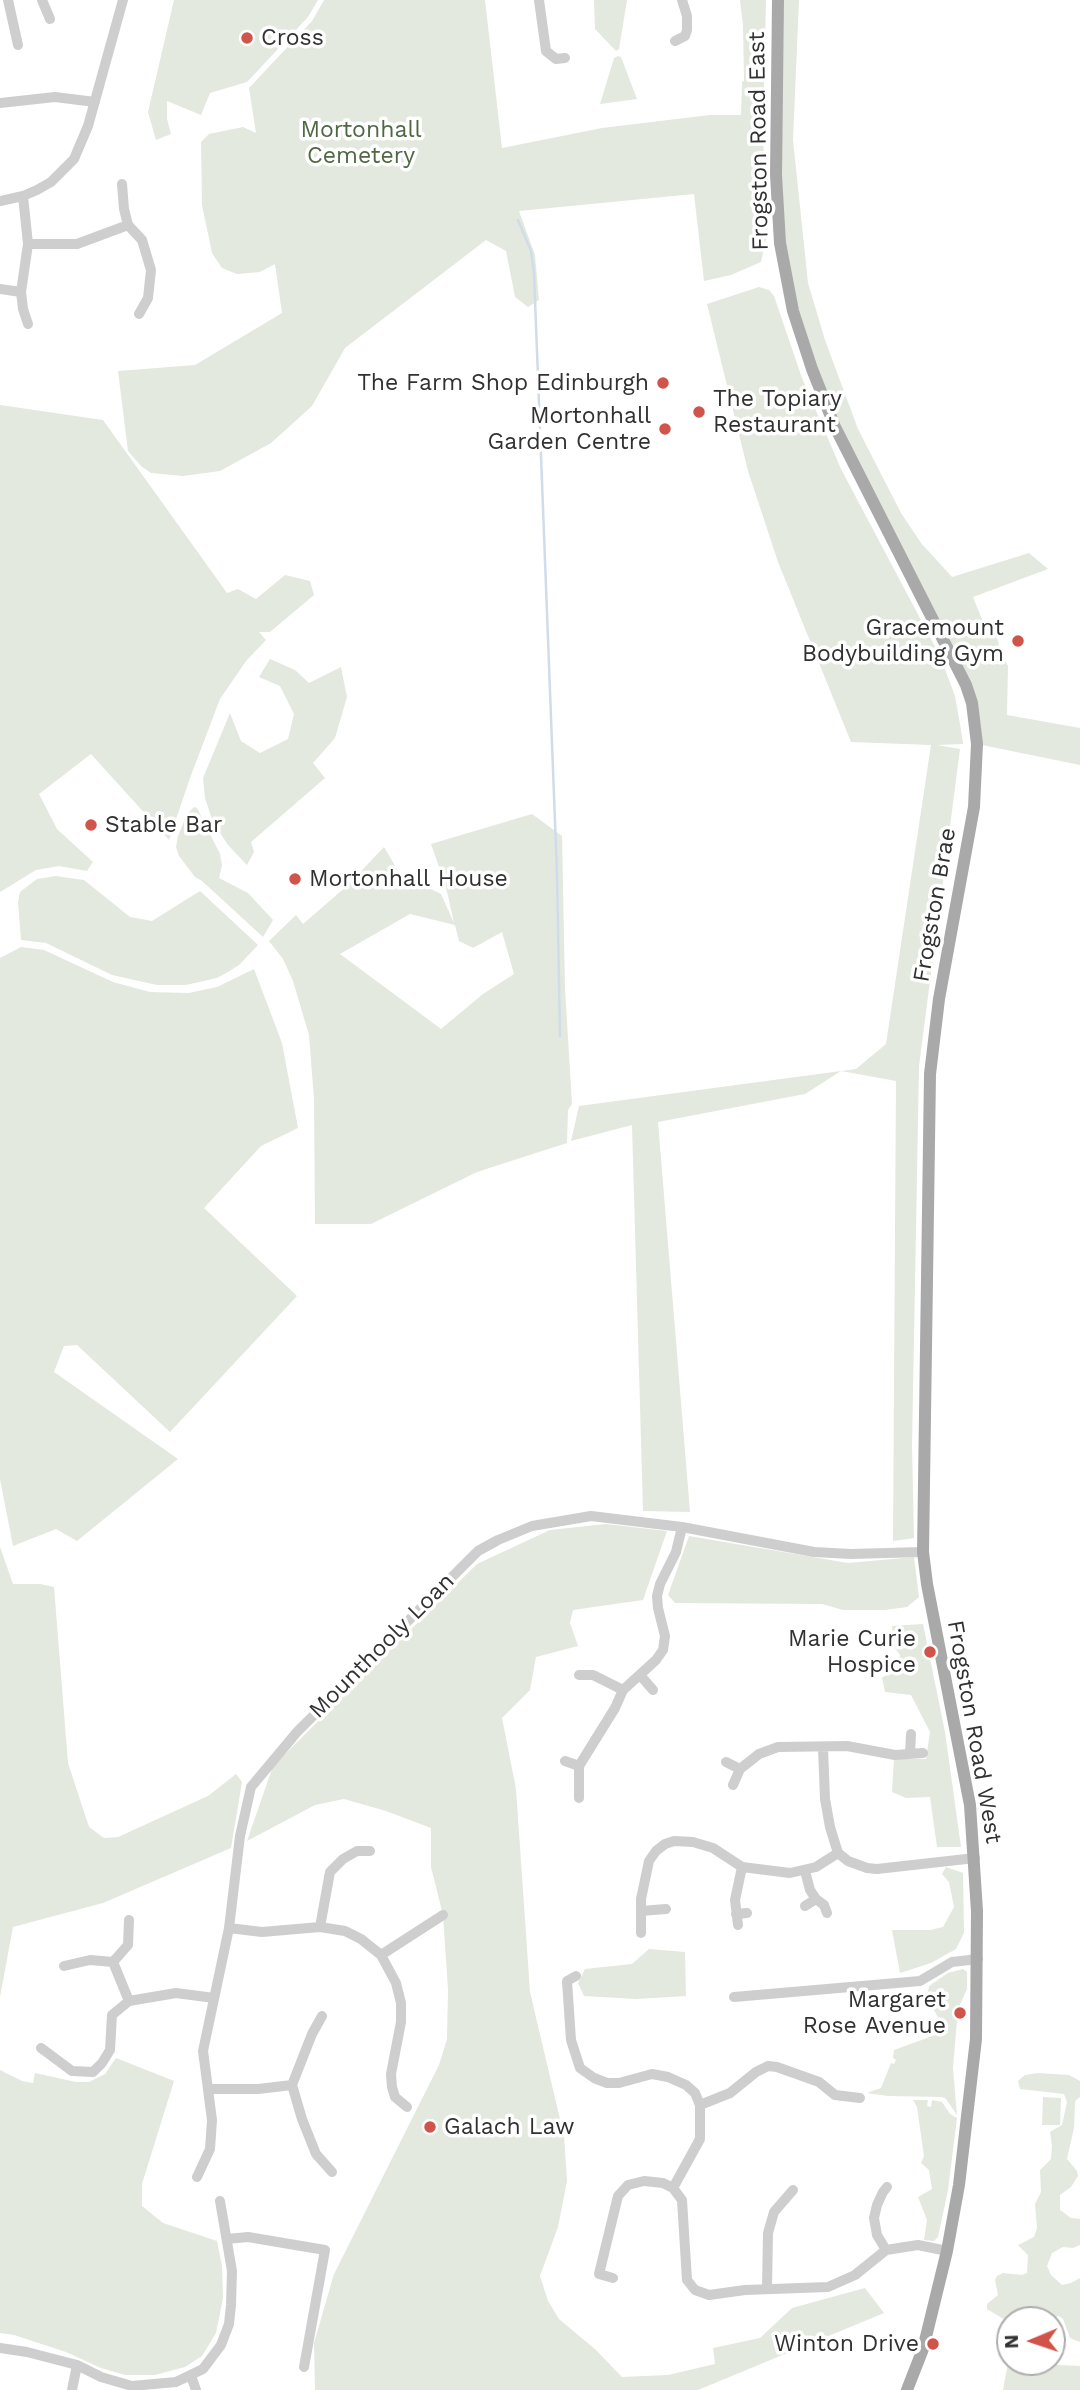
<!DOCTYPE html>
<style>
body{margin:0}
#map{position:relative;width:1080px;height:2390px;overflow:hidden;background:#fff;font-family:"Work Sans",sans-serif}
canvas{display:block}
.north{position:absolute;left:996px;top:2306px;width:70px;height:70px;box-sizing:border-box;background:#fff;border:2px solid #adadad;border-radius:50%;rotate:268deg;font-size:19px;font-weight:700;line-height:28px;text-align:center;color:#313131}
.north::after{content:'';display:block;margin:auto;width:24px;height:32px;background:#d1544b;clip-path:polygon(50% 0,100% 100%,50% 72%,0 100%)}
</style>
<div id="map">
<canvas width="1080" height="2390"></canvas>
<div class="north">N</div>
</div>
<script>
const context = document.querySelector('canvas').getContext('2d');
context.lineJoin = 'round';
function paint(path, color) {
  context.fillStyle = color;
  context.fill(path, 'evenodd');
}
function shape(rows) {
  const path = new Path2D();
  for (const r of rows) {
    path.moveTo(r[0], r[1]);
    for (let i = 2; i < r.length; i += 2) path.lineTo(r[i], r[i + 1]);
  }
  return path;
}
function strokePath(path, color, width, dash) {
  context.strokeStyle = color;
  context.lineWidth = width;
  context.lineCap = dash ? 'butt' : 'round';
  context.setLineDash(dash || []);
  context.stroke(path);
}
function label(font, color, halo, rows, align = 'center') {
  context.font = font + ' "Work Sans",sans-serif';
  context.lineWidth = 7;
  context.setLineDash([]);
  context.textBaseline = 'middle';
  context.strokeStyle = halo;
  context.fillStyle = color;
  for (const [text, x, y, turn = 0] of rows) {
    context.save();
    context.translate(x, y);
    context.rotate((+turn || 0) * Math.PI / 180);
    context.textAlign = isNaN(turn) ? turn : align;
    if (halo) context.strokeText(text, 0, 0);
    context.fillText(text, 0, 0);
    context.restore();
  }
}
paint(shape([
 [174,0,318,0,308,17,247,82,210,93,201,115,167,101,167,119,171,134,156,140,148,112],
 [324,0,485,0,502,148,602,128,710,115,741,115,742,82,744,81,743,26,740,0,766,0,763,134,767,235,761,262,731,275,704,281,694,194,519,211,535,255,539,300,528,307,515,297,506,251,486,240,345,348,312,406,271,443,220,471,183,476,151,473,141,466,128,451,118,371,195,365,282,313,275,264,260,272,237,274,222,268,212,253,202,205,201,142,209,134,243,127,256,133,249,88,312,21],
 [594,0,627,0,619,49,616,51,595,29],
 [778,0,799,0,793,140,808,283,825,340,858,429,901,513,921,543,952,577,1029,553,1048,569,973,597,983,622,998,640,1000,652,1008,666,1007,715,1080,728,1080,765,977,744,972,703,835,427,783,266],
 [618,56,621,57,637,99,600,104,614,58],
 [759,287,769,290,774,296,802,378,841,469,940,656,955,696,961,730,963,744,937,745,960,749,919,1066,912,1446,914,1538,893,1541,896,1081,841,1071,805,1094,658,1122,690,1512,643,1511,632,1125,571,1141,579,1106,856,1069,886,1044,931,745,851,742,778,562,748,471,707,304],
 [0,405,103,420,227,593,238,589,256,599,285,575,310,581,314,595,270,632,259,632,266,640,246,661,220,699,190,778,169,840,91,754,39,794,57,829,93,862,87,871,59,866,36,870,0,892],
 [270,659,295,670,309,683,341,667,347,697,335,738,313,763,325,778,251,842,254,852,247,865,228,845,213,822,205,798,203,778,230,713,241,741,260,753,288,739,294,714,280,686,259,677],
 [194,807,197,808,220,854,222,865,219,878,248,893,273,920,263,937,202,881,195,877,179,856,176,847,178,836,187,814],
 [532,814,562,836,565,989,572,1104,568,1110,567,1143,477,1172,371,1224,315,1224,314,1099,309,1035,293,981,283,959,269,941,296,915,303,924,348,885,384,847,400,874,441,894,454,923,446,887,431,844],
 [410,914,455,925,459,941,473,948,502,932,514,974,483,994,441,1029,340,954],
 [56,876,84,880,130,917,152,921,200,891,258,945,239,965,228,972,217,978,186,985,157,985,112,975,46,943,21,940,18,902,20,892,37,879],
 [21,947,44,950,113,982,150,992,189,993,217,987,254,969,282,1043,298,1128,261,1146,204,1208,297,1296,170,1432,77,1345,64,1346,54,1372,178,1459,77,1541,56,1529,13,1546,0,1479,0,958],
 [606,1524,667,1531,643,1600,573,1610,570,1623,578,1646,536,1657,530,1690,502,1718,516,1789,530,1992,564,2136,567,2181,558,2227,540,2276,548,2301,559,2319,596,2350,622,2377,668,2375,715,2364,713,2348,760,2338,792,2308,865,2288,884,2313,698,2390,315,2390,314,2343,334,2274,439,2065,447,2039,448,1989,443,1915,431,1867,431,1828,386,1811,344,1799,315,1805,247,1841,273,1766,477,1564,550,1530],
 [689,1536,848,1563,914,1557,919,1597,907,1607,885,1610,843,1610,822,1604,675,1603,668,1595],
 [0,1547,13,1584,40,1584,54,1587,68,1763,89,1827,104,1838,118,1837,208,1796,236,1774,242,1782,231,1848,103,1903,13,1927,0,1997],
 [923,1624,945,1732,961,1847,937,1847,930,1797,906,1798,892,1792,894,1759,926,1759,930,1732,911,1695,885,1692,882,1678,899,1665,900,1655,893,1645,892,1626],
 [946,1867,963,1873,964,1933,956,1949,931,1963,900,1973,892,1930,930,1930,943,1927,954,1907,949,1882,942,1874],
 [649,1949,685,1952,686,1996,636,1999,584,1996,578,1983,585,1969,632,1964],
 [963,1969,967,1972,967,1989,958,2009,953,2068,957,2115,946,2099,942,2097,888,2096,867,2093,881,2088,891,2063,894,2064,896,2060,893,2058,894,2050,927,2038,937,2031,939,2019,927,1998,929,1986,948,1973],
 [116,2058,174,2081,142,2184,142,2206,163,2223,217,2241,222,2266,223,2298,216,2333,202,2356,185,2367,155,2375,125,2375,101,2368,66,2352,14,2335,0,2333,0,2070,22,2081,33,2083,35,2073,76,2082,89,2082,105,2074],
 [1038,2073,1069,2075,1080,2081,1080,2097,1075,2101,1074,2128,1067,2159,1077,2171,1078,2176,1071,2187,1060,2195,1060,2210,1071,2218,1080,2219,1080,2245,1073,2248,1063,2247,1052,2253,1047,2266,1051,2275,1062,2285,1071,2283,1080,2278,1080,2342,1070,2338,1063,2319,1059,2316,1047,2320,1010,2320,1010,2323,987,2309,987,2304,998,2295,995,2280,997,2276,1003,2273,1022,2275,1027,2273,1028,2255,1018,2245,1034,2237,1037,2228,1035,2204,1041,2192,1040,2170,1051,2159,1052,2146,1050,2132,1062,2125,1067,2102,1064,2094,1020,2089,1018,2081,1025,2075],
 [1043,2097,1061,2098,1060,2125,1042,2125],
 [913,2100,928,2100,927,2106,931,2107,932,2100,942,2102,950,2114,957,2118,948,2190,938,2237,934,2241,924,2240,927,2220,918,2197,932,2189,929,2170,921,2163,924,2156,917,2107],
 [1010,2352,1010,2362,1052,2362,1057,2365,1080,2366,1080,2390,1003,2390]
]), '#e3e9de');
strokePath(shape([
 [518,220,531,251,534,273,557,874,560,1036]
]), '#d0dce9', 2.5);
strokePath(shape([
 [8,0,18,45],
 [42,0,50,19],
 [539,0,546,51,556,59,565,58],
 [675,41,685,36,687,30,687,16,682,0],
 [0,103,55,97,95,102],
 [122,184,124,209,128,225,142,240,151,270,148,298,139,314],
 [23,196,28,244,21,292,23,309,28,324],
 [0,201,23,196,37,190,51,182,74,159,88,126,123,0],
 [28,244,77,244,128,225],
 [0,289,21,292],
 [579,1675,593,1675,623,1690],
 [640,1675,653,1690],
 [823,1748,825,1799,830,1827,838,1853,848,1861,867,1868,877,1869,975,1858],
 [910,1754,911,1734],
 [565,1761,579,1766],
 [726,1762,740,1769],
 [733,1785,740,1769,759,1754,778,1747,847,1746,895,1755,923,1753],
 [579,1798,579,1766,615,1708,623,1690,656,1660,663,1650,665,1636,658,1608,657,1596,660,1584,676,1552,682,1527],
 [805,1871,810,1890,816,1899,824,1905,827,1913],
 [805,1906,816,1899],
 [641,1911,666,1909],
 [736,1914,747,1913],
 [738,1925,735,1900,742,1867],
 [320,1927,330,1872,343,1859,357,1851,370,1851],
 [229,1928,262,1932,320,1927,345,1931,361,1939,381,1955,396,1983,401,2003,401,2022,391,2074,392,2087,395,2097,407,2107],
 [641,1933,641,1899,649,1861,656,1851,665,1844,674,1841,693,1842,713,1848,742,1867,790,1873,816,1867,838,1853],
 [381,1955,443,1915],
 [113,1962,128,1945,129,1920],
 [64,1966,90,1960,113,1962,129,2001],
 [576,1976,567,1981,571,2040,580,2068,594,2078,607,2083,619,2083,652,2074,668,2077,686,2085,695,2093,700,2105,700,2139,673,2188],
 [734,1997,920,1981,952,1962,978,1959],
 [322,2016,312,2034,292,2085,302,2119,316,2154,332,2172],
 [41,2048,72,2071,93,2072,102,2063,110,2050,112,2015,129,2001,176,1993,214,1998],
 [208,2089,258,2089,292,2085],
 [700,2105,730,2093,756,2072,768,2066,777,2067,819,2082,835,2095,860,2098],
 [197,2177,210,2149,212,2120,203,2051,229,1928,240,1836,251,1787,297,1732,478,1551,498,1540,532,1526,591,1516,682,1527,814,1552,851,1554,923,1552],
 [227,2239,248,2237,325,2250,304,2367],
 [886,2250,877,2235,874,2218,877,2205,883,2192,887,2187],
 [613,2278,599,2274,618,2196,628,2185,644,2181,663,2183,673,2188,682,2200,687,2280,695,2290,709,2295,745,2290,828,2287,855,2275,886,2250,918,2245,947,2251],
 [767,2289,768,2233,774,2212,793,2190],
 [0,2348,27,2352,77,2365,101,2377,132,2386,176,2382,203,2369,221,2345,229,2324,231,2305,232,2271,220,2201],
 [191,2376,196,2390],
 [72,2390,77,2365]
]), '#cecece', 10);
strokePath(shape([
 [778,0,776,175,780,243,793,311,812,369,835,427,966,685,972,703,977,744,974,807,939,999,930,1074,923,1552,927,1584,970,1805,977,1911,976,2039,959,2185,947,2251,923,2349,907,2390]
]), '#a9a9a9', 12);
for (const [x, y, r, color] of [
 [247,38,7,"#d1544b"],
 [663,383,7,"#d1544b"],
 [699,412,7,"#d1544b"],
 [665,429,7,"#d1544b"],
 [1018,641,7,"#d1544b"],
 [91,825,7,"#d1544b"],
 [295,879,7,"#d1544b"],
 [930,1652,7,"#d1544b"],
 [960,2013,7,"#d1544b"],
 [430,2127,7,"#d1544b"],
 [933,2344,7,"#d1544b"]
]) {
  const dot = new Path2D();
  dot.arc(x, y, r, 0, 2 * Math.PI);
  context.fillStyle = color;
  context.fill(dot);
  strokePath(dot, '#fff', 2.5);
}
label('23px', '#313131', '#fff', [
 ["Cross",261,38,"left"],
 ["The Farm Shop Edinburgh",649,383],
 ["The Topiary",713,399,"left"],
 ["Restaurant",713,425,"left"],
 ["Mortonhall",651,416],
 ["Garden Centre",651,442],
 ["Gracemount",1004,628],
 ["Bodybuilding Gym",1004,654],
 ["Stable Bar",105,825,"left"],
 ["Mortonhall House",309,879,"left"],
 ["Marie Curie",916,1639],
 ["Hospice",916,1665],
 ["Margaret",946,2000],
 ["Rose Avenue",946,2026],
 ["Galach Law",444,2127,"left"],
 ["Winton Drive",919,2344]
], 'right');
label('23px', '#4f6843', '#fff', [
 ["Mortonhall",361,130],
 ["Cemetery",361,156]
]);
label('23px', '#313131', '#fff', [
 ["Frogston Road East",759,141,-91],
 ["Frogston Brae",935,905,-80],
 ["Mounthooly Loan",382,1646,-45],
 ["Frogston Road West",974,1732,80]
]);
</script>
